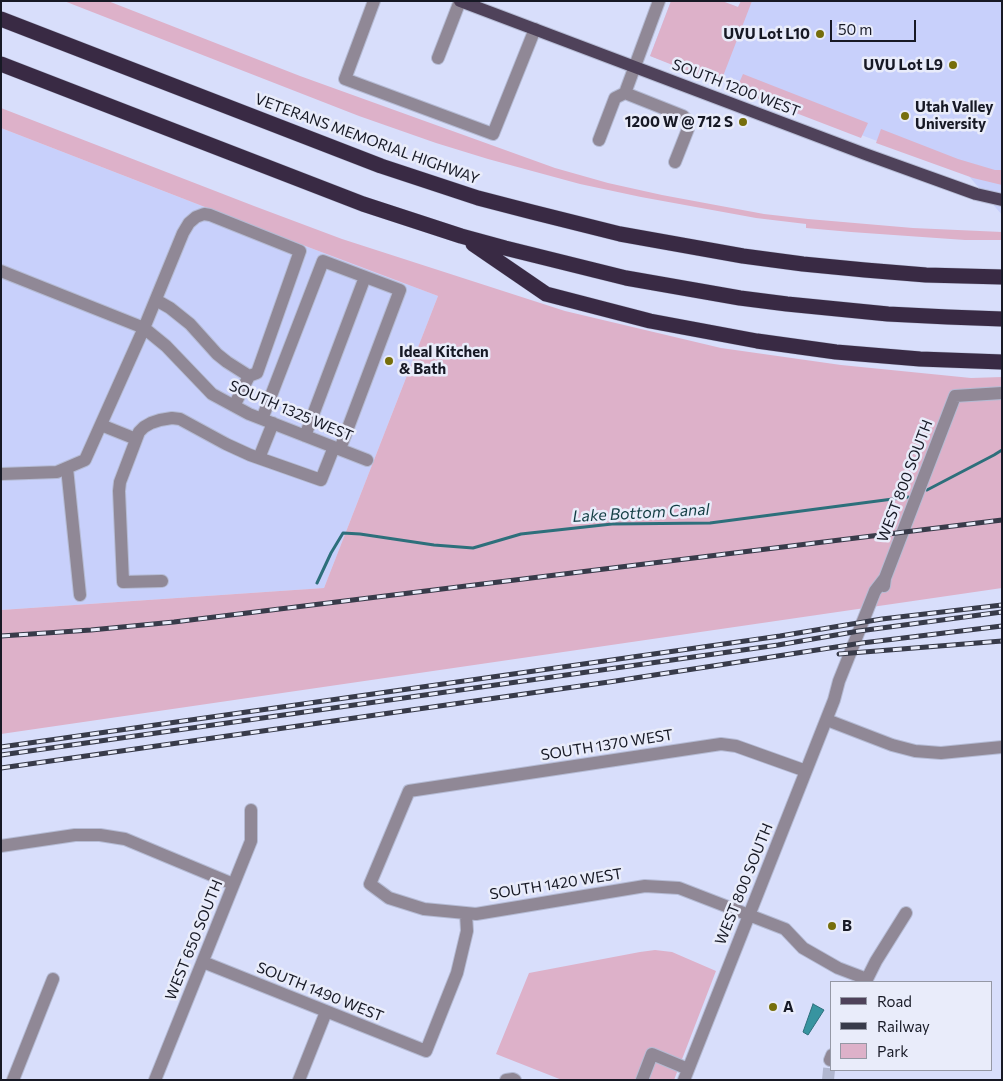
<!DOCTYPE html>
<style>
body{margin:0}
#map{position:relative;width:1003px;height:1081px;overflow:hidden;background:#d8defb;font-family:Commissioner,sans-serif}
canvas{display:block}
.frame{position:absolute;inset:0;border:2px solid #171925;pointer-events:none}
.legend{position:absolute;left:830px;top:981px;width:162px;height:90px;box-sizing:border-box;background:#e9ecfa;border:1px solid #9598a5;margin:0;padding:6px 9px;list-style:none;font-size:15px;color:#171925}
.legend li{display:flex;align-items:center;gap:10px;height:25px}
.legend b{width:25px;border:1px solid #9598a5}
.scale{position:absolute;left:830px;top:20px;width:86px;height:22px;box-sizing:border-box;border:2px solid #171925;border-top:0;padding-left:6px;font-size:15px;line-height:18px;white-space:nowrap;color:#171925;-webkit-text-stroke:4px #e9ecfa;paint-order:stroke}
</style>
<div id="map">
<canvas width="1003" height="1081"></canvas>
<div class="frame"></div>
<ul class="legend">
<li><b style="height:6px;background:#4f425a"></b>Road</li>
<li><b style="height:6px;background:#383b4a"></b>Railway</li>
<li><b style="height:14px;background:#ddb1c9"></b>Park</li>
</ul>
<div class="scale">50 m</div>
</div>
<script>
const context = document.querySelector('canvas').getContext('2d');
context.lineJoin = 'round';
function paint(path, color) {
  context.fillStyle = color;
  context.fill(path, 'evenodd');
}
function shape(rows) {
  const path = new Path2D();
  for (const r of rows) {
    path.moveTo(r[0], r[1]);
    for (let i = 2; i < r.length; i += 2) path.lineTo(r[i], r[i + 1]);
  }
  return path;
}
function strokePath(path, color, width, dash) {
  context.strokeStyle = color;
  context.lineWidth = width;
  context.lineCap = dash ? 'butt' : 'round';
  context.setLineDash(dash || []);
  context.stroke(path);
}
function label(font, color, halo, rows, align = 'center') {
  context.font = font + ' Commissioner,sans-serif';
  context.lineWidth = 5;
  context.setLineDash([]);
  context.textBaseline = 'middle';
  context.strokeStyle = halo;
  context.fillStyle = color;
  for (const [text, x, y, turn = 0] of rows) {
    context.save();
    context.translate(x, y);
    context.rotate((+turn || 0) * Math.PI / 180);
    context.textAlign = isNaN(turn) ? turn : align;
    if (halo) context.strokeText(text, 0, 0);
    context.fillText(text, 0, 0);
    context.restore();
  }
}
paint(shape([
 [671,1,722,1,738,7,741,1,1002,1,1002,215,968,175,650,56],
 [1,128,308,247,438,296,324,588,1,610]
]), '#c8d0fb');
paint(shape([
 [64,1,108,1,300,76,555,168,608,183,662,195,764,214,808,219,913,228,1002,232,1002,240,965,240,851,232,806,228,806,224,756,218,641,197,580,184,488,159,436,143,359,116],
 [671,1,722,1,738,7,741,1,752,1,720,84,650,56],
 [743,74,868,123,861,138,736,90],
 [1,108,254,206,342,239,565,311,721,348,841,365,971,378,1002,377,1002,588,1,734,1,610,324,588,438,296,308,247,1,128],
 [881,129,958,159,995,170,1002,170,1002,185,973,178,876,143],
 [655,950,672,952,716,971,674,1080,562,1080,496,1054,529,973,640,952]
]), '#ddb1c9');
const water = shape([
 [813,1004,824,1010,808,1035,803,1032,813,1004]
]);
paint(water, '#3794a0');
strokePath(water, '#2d6f7b', 1);
strokePath(shape([
 [927,490,994,455,1002,450],
 [317,583,331,553,343,533,360,534,434,545,473,548,521,534,612,524,710,523,908,497]
]), '#2d6f7b', 3);
strokePath(shape([
 [828,1080,830,1060]
]), '#b1b7d0', 12, [12, 6]);
const minor = shape([
 [374,1,345,79,493,134,535,29],
 [438,58,460,1],
 [625,93,683,116,688,121,688,129,675,162],
 [599,140,615,98,625,93,659,1],
 [1,271,144,328,166,346,212,394,249,414,367,460],
 [156,300,170,308,190,324,217,354,227,362,249,376,234,406],
 [262,419,323,261,400,290,340,449],
 [101,425,136,439],
 [305,436,365,277],
 [259,458,273,423],
 [67,468,80,595],
 [1,474,57,472,85,460,144,328,183,233,189,223,196,217,204,214,210,215,300,251,257,373,249,376],
 [162,581,123,582,119,491,120,482,139,432,144,427,151,423,160,420,172,418,180,419,226,444,250,455,321,480,334,447],
 [884,586,885,578,955,396,1002,393],
 [827,720,892,745,915,751,941,753,1002,747],
 [806,771,736,746,721,744,409,791,370,884,389,898,424,909,476,914,645,886,679,888,785,929,803,948,838,968,867,979,876,961,906,913],
 [1,846,75,835,100,835,125,839,233,884],
 [203,962,426,1051,457,973,467,931,466,914],
 [830,1060,832,1055],
 [13,1080,53,979],
 [155,1080,251,841,251,810],
 [299,1080,326,1012],
 [506,1080,513,1079,515,1080],
 [642,1080,652,1054,688,1069],
 [684,1080,834,700,839,681,875,591,885,578]
]);
const major = shape([
 [460,1,865,154,976,194,1002,200]
]);
const highway = shape([
 [1,19,381,166,478,198,532,212,620,234,743,256,803,264,865,270,926,275,1002,277],
 [1,64,363,204,461,236,505,248,626,278,740,298,787,304,888,314,948,317,1002,319],
 [473,244,546,294,650,321,757,341,836,352,920,359,1002,362]
]);
strokePath(minor, '#b5bbd4', 14);
strokePath(major, '#b5bbd4', 14);
strokePath(highway, '#b5bbd4', 16);
strokePath(minor, '#908896', 12);
strokePath(major, '#4f425a', 12);
strokePath(highway, '#392a44', 15);
const rail = shape([
 [1,636,91,630,174,622,1002,520],
 [839,654,1002,641],
 [1,747,780,636,882,619,1002,605],
 [1,755,778,645,859,631,1002,612],
 [1,768,609,682,862,643,1002,626]
]);
strokePath(rail, '#383b4a', 5);
strokePath(rail, '#e9ecfa', 3, [9]);
for (const [x, y, r, color] of [
 [820,34,5,"#766e0b"],
 [953,65,5,"#766e0b"],
 [905,116,5,"#766e0b"],
 [743,122,5,"#766e0b"],
 [389,361,5,"#766e0b"],
 [832,926,5,"#766e0b"],
 [773,1007,5,"#766e0b"]
]) {
  const dot = new Path2D();
  dot.arc(x, y, r, 0, 2 * Math.PI);
  context.fillStyle = color;
  context.fill(dot);
  strokePath(dot, '#e9ecfa', 2);
}
label('bold 15px', '#171925', '#e9ecfa', [
 ["UVU Lot L10",810,34,"right"],
 ["UVU Lot L9",943,65,"right"],
 ["Utah Valley",915,107],
 ["University",915,124],
 ["1200 W @ 712 S",733,122,"right"],
 ["Ideal Kitchen",399,352],
 ["& Bath",399,369],
 ["B",842,926],
 ["A",783,1007]
], 'left');
label('15px', '#171925', '#e9ecfa', [
 ["SOUTH 1200 WEST",736,88,21],
 ["VETERANS MEMORIAL HIGHWAY",367,139,20],
 ["SOUTH 1325 WEST",291,411,23],
 ["WEST 800 SOUTH",905,481,-69],
 ["SOUTH 1370 WEST",607,745,-9],
 ["SOUTH 1420 WEST",556,884,-9],
 ["WEST 800 SOUTH",744,884,-68],
 ["WEST 650 SOUTH",194,940,-68],
 ["SOUTH 1490 WEST",320,992,22]
]);
label('italic 16px', '#123d43', '#e9ecfa', [
 ["Lake Bottom Canal",641,513,-3]
]);
</script>
